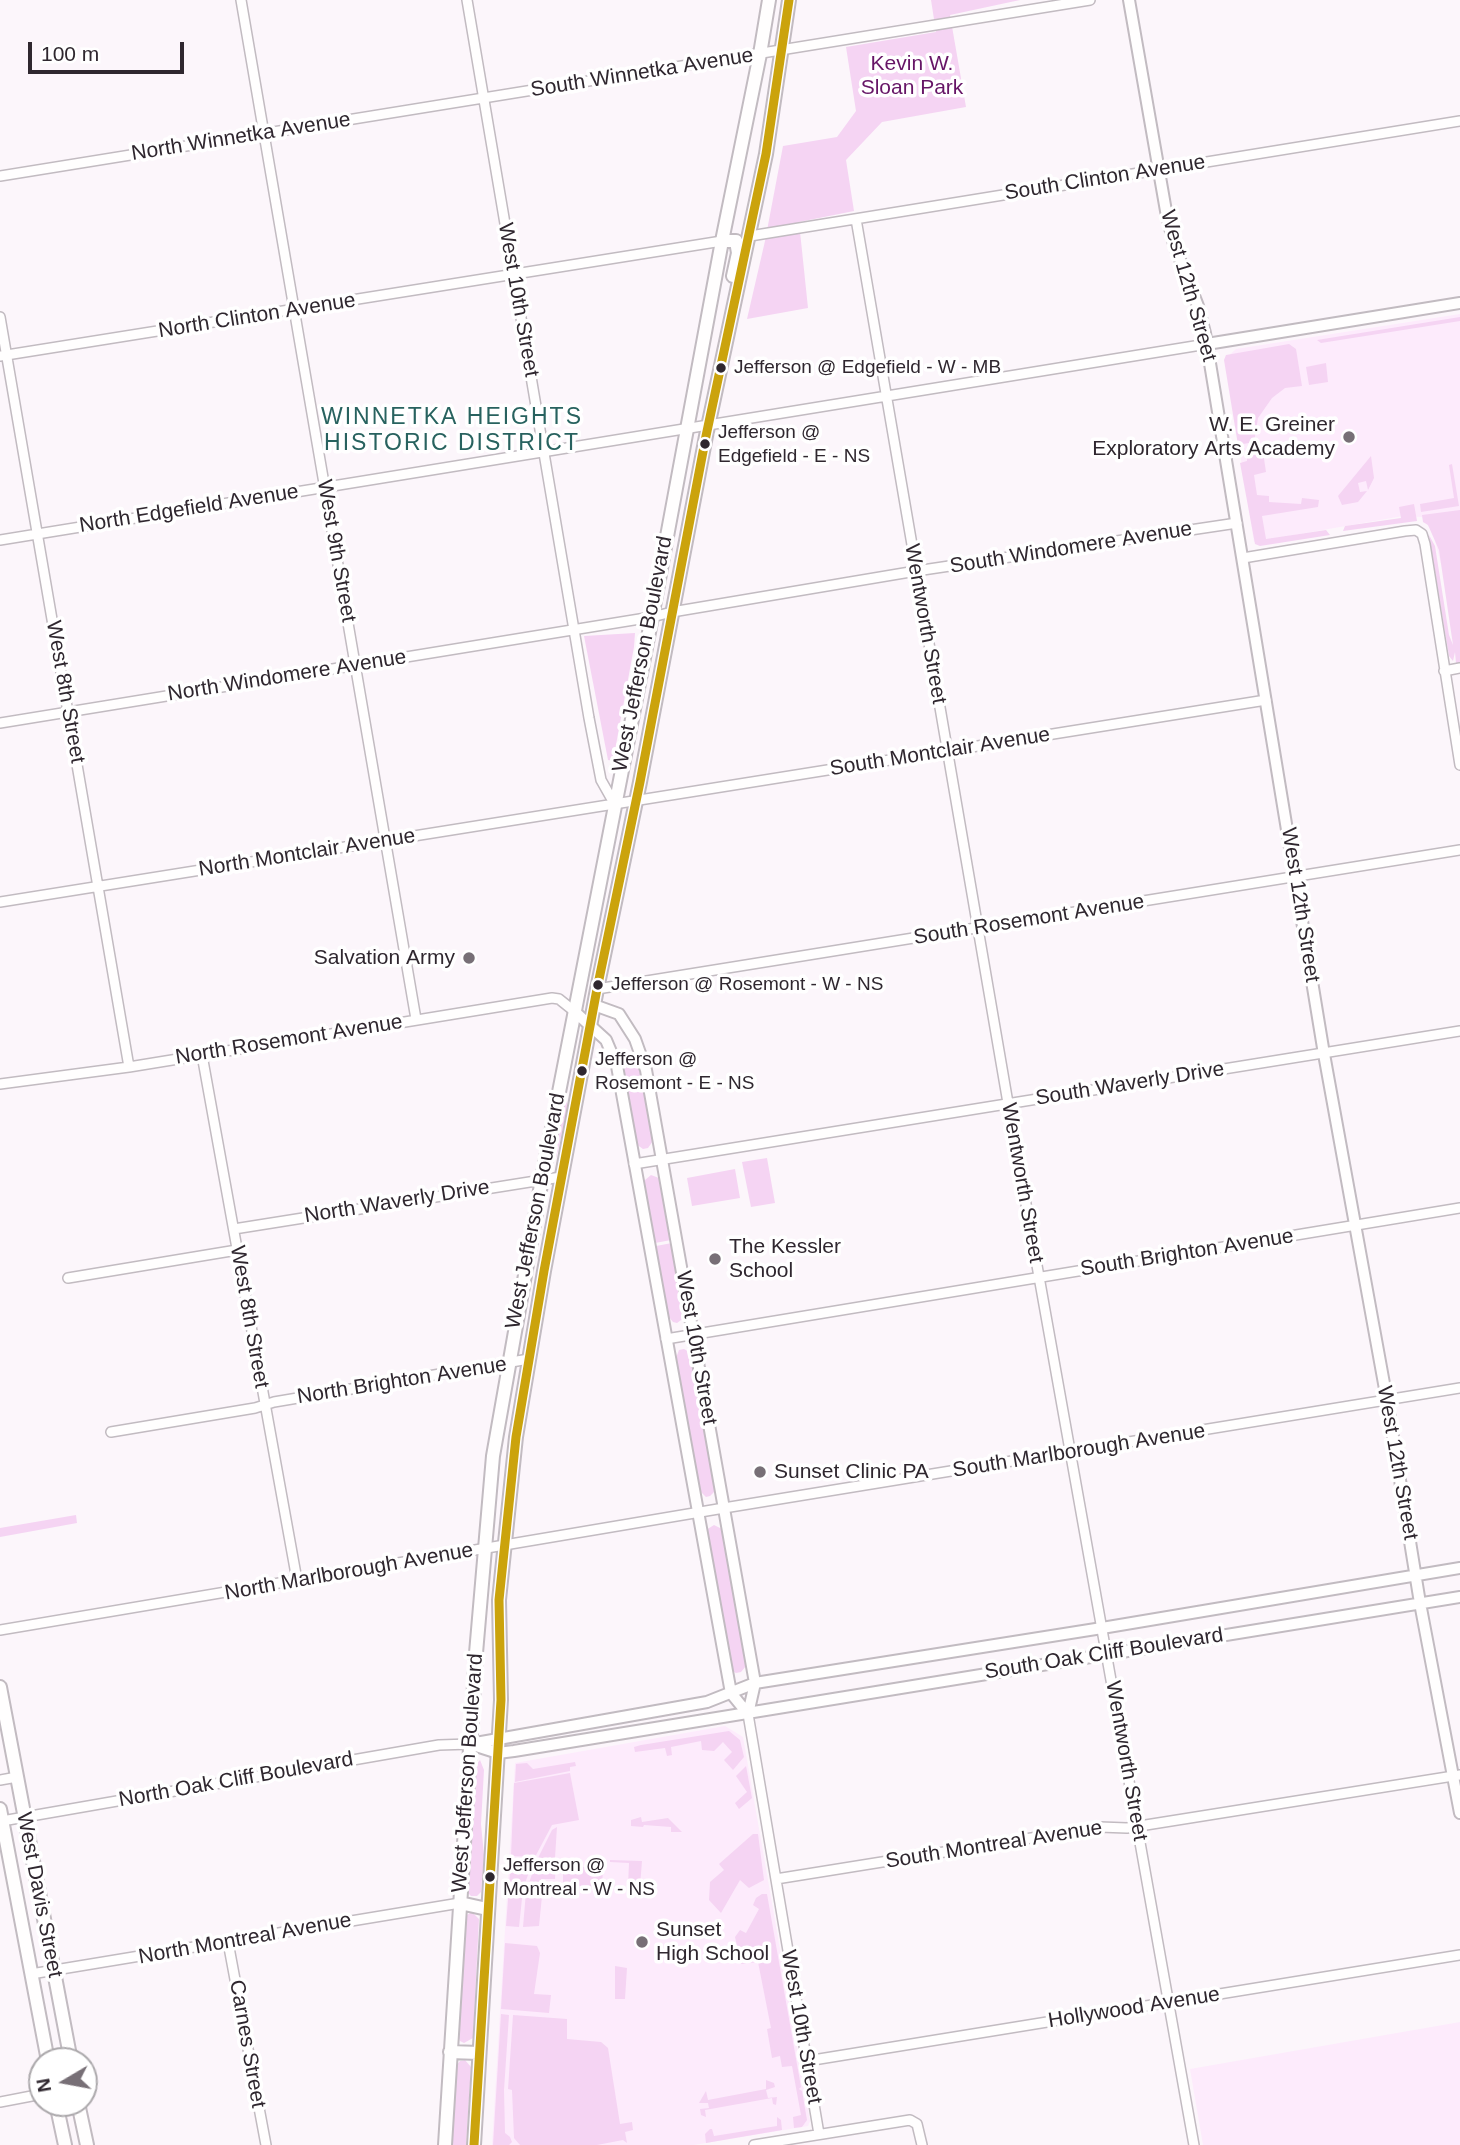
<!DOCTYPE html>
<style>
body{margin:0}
#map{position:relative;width:1460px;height:2145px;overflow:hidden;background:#fcf6fb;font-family:Arial,sans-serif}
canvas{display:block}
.north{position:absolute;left:28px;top:2047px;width:70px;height:70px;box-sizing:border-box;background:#fff;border:2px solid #aca9ac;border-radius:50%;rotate:260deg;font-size:19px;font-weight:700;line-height:28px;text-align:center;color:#2f272f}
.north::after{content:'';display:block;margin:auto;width:24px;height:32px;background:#776f76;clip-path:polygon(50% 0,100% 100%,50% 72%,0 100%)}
.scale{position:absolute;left:28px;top:42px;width:156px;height:32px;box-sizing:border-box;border:4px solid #2f272f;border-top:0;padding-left:9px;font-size:21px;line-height:24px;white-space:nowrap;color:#2f272f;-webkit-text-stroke:5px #fff;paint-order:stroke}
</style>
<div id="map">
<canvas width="1460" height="2145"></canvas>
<div class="north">N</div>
<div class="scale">100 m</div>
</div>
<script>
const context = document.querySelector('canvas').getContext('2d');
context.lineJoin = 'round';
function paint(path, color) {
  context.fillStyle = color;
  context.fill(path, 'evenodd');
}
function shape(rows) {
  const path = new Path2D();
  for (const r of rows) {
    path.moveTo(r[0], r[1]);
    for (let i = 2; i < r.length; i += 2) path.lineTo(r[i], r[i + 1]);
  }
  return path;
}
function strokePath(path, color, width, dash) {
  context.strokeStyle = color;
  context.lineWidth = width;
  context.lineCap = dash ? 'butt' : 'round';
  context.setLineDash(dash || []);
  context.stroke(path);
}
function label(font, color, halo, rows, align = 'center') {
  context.font = font + ' Arial,sans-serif';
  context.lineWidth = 7;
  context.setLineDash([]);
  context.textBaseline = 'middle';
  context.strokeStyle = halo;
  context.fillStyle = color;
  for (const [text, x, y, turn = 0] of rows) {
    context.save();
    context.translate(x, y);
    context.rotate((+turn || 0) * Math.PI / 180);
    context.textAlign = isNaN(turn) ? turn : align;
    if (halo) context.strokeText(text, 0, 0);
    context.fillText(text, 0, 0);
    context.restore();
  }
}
paint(shape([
 [1460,314,1460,561,1441,564,1433,533,1422,517,1403,516,1254,542,1225,359,1236,349],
 [725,1726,743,1737,810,2121,808,2126,694,2145,492,2145,515,1763],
 [1460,2022,1460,2145,1203,2145,1190,2069]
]), '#fdebfc');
paint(shape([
 [931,0,1020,0,950,15,966,107,882,122,846,160,854,211,799,222,808,308,747,319,765,241,783,146,837,137,856,111,846,47,936,32],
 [1460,317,1460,321,1321,343,1317,340],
 [1289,344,1296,349,1302,386,1285,388,1272,398,1258,418,1254,442,1238,445,1224,360,1226,355],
 [1326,363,1328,382,1309,385,1306,367],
 [1263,452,1266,472,1254,475,1257,495,1269,496,1269,502,1301,504,1302,498,1319,500,1318,507,1262,516,1266,539,1326,530,1330,535,1260,546,1255,544,1240,463,1247,461,1247,455],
 [1371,456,1374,478,1368,490,1366,481,1358,483,1360,492,1367,491,1358,502,1342,505,1338,496],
 [1452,464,1459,506,1421,512,1420,504,1454,498,1449,465],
 [1414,504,1417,521,1343,531,1345,526,1401,518,1399,507],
 [1460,510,1460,663,1456,663,1455,652,1453,661,1449,656,1429,535,1435,546,1449,635,1453,645,1439,550,1428,525,1423,522,1422,515],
 [635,633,634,647,613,761,608,760,584,636],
 [630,1063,639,1065,641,1071,653,1141,648,1148,643,1149,636,1144,624,1070],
 [564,1092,567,1093,567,1110,556,1159,553,1158,552,1154],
 [767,1158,775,1203,751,1207,742,1162],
 [735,1169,740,1198,692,1206,687,1178],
 [651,1175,659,1178,661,1182,671,1240,655,1243,645,1185,645,1180],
 [672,1243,684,1313,684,1318,677,1323,673,1322,668,1316,656,1246],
 [684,1349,691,1353,716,1490,710,1496,706,1497,699,1490,676,1358,679,1350],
 [76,1515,77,1523,0,1537,0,1528],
 [714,1525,722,1529,723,1533,746,1666,741,1672,736,1673,731,1670,706,1530],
 [729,1731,740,1740,744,1757,733,1770,724,1760,732,1752,723,1742,714,1751,702,1750,701,1741,671,1747,672,1755,667,1756,665,1748,635,1752,634,1747,641,1745],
 [480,1760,484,1770,481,1824,484,1855,481,1892,477,1896,471,1896,467,1892,475,1766],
 [575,1762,576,1766,570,1767,570,1771,515,1782,516,1764,527,1763,533,1769],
 [746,1766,752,1798,739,1809,735,1803,747,1792,736,1776],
 [570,1773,579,1820,552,1825,535,1857,511,1856,514,1783],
 [641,1817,642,1822,668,1818,682,1832,671,1832,671,1827,644,1825,643,1827,631,1826,631,1820],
 [557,1827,555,1858,538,1858,552,1830],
 [753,1834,758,1834,764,1880,749,1888,740,1880,721,1913,709,1900,710,1882,724,1870,719,1864],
 [511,1860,533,1861,531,1867,526,1866,525,1870,529,1872,523,1889,519,1927,506,1926],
 [610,1860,642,1861,640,1886,628,1886,629,1863,610,1862],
 [536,1862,556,1862,555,1879,541,1879,540,1896,542,1896,539,1926,523,1927,526,1892],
 [563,1866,603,1868,602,1887,563,1885],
 [762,1894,767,1894,801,2087,799,2089,802,2091,807,2120,802,2127,794,2128,793,2117,801,2115,792,2066,782,2067,780,2056,772,2058,767,2029,771,2028,758,1962,741,1964,735,1937,740,1930,746,1933,759,1909,753,1905,756,1898],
 [472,1912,479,1919,473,2038,464,2043,460,2041,458,2035,465,1916],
 [505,1943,537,1946,540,1953,534,1994,551,1995,549,2013,501,2009],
 [615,1966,627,1968,625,1999,615,1999],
 [501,2014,509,2015,504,2090,505,2133,510,2137,512,2142,509,2145,493,2145],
 [513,2015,567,2019,567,2039,601,2042,608,2048,620,2124,632,2122,633,2130,625,2132,627,2143,623,2140,597,2145,520,2145,514,2138,512,2090,508,2089],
 [465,2060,471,2067,466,2145,451,2145,456,2066,460,2061],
 [766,2080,774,2083,775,2087,766,2090,768,2098,777,2097,776,2105,773,2104,772,2098,705,2110,706,2117,701,2115,700,2109,709,2108,708,2103,699,2103,706,2091,708,2100,766,2089],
 [777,2117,781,2120,782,2130,706,2143,705,2134,710,2129,712,2129,714,2136,777,2126]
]), '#f5d4f3');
const minor = shape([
 [241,0,416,1019],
 [467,0,589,718,601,780,614,803],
 [0,176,1090,0],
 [856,219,1008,1103,1194,2145],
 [750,236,1460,121],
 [0,317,129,1067],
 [0,356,722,241],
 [0,540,1207,344],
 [1243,558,1405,531,1416,530,1422,534,1425,544,1460,765],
 [1444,671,1460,668],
 [0,723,652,617,672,612,916,571,1237,523],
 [0,902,1266,700],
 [597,989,1460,850],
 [202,1055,297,1580],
 [0,1084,129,1067,552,998,559,999,574,1011],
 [634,1164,1460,1031],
 [234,1229,561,1177],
 [68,1278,237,1250],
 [666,1339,1460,1208],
 [111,1432,255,1408,274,1402,529,1359],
 [0,1630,724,1508,1460,1388],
 [748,1714,819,2134],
 [0,1780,17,1777],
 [2,1821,439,1745,470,1744],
 [776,1879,1100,1827,1127,1828,1460,1775],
 [228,1942,266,2145],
 [31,1974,460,1903],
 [807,2061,1460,1955],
 [0,2102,42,2094],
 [754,2145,910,2120,917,2124,922,2145]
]);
const tertiary = shape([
 [1129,0,1166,211,1174,244,1198,306,1205,333,1324,1054,1387,1400,1420,1603,1460,1813],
 [1207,344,1460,303],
 [594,1005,619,1014,635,1039,646,1070,755,1683,748,1714],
 [574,1011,606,1040,617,1066,731,1693,748,1714],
 [470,1744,707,1702,755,1683,1102,1628,1460,1568],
 [473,1745,498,1753,514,1751,1460,1597]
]);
const secondary = shape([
 [722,241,736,241,738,253,733,276],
 [0,1687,71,2061],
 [0,1809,48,2061],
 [460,1903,487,1909],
 [450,2052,479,2053],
 [56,2103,65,2145],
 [78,2103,87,2145],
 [445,2145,476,1653,493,1456,542,1179,652,617,722,241,760,54,769,0],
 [474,2145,501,1700,499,1600,516,1437,544,1271,597,989,640,782,706,436,766,154,789,0]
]);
strokePath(minor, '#c2bbc1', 12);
strokePath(tertiary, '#c2bbc1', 14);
strokePath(secondary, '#c2bbc1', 16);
strokePath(minor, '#fffefe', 9);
strokePath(tertiary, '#fffefe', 10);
strokePath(secondary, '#fffefe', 12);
strokePath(shape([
 [474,2145,501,1700,499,1600,516,1437,544,1271,597,989,640,782,706,436,766,154,789,0]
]), '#cba30c', 9);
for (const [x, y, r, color] of [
 [721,368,6,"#2f272f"],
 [1349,437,7,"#776f76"],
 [705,444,6,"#2f272f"],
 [469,958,7,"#776f76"],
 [598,985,6,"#2f272f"],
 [582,1071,6,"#2f272f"],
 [715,1259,7,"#776f76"],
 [760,1472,7,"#776f76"],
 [490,1877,6,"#2f272f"],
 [642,1942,7,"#776f76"]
]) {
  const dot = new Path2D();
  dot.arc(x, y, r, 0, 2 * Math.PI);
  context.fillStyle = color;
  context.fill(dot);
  strokePath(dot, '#fff', 2.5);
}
label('19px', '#2f272f', '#fff', [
 ["Jefferson @ Edgefield - W - MB",734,368],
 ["Jefferson @",718,433],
 ["Edgefield - E - NS",718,457],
 ["Jefferson @ Rosemont - W - NS",611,985],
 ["Jefferson @",595,1060],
 ["Rosemont - E - NS",595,1084],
 ["Jefferson @",503,1866],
 ["Montreal - W - NS",503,1890]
], 'left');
label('21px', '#661566', '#fff', [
 ["Kevin W.",912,64],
 ["Sloan Park",912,88]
]);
label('21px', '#2f272f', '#fff', [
 ["South Winnetka Avenue",642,73,-9],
 ["North Winnetka Avenue",241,137,-9],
 ["South Clinton Avenue",1105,178,-9],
 ["West 12th Street",1188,286,74],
 ["West 10th Street",518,300,80],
 ["North Clinton Avenue",257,316,-9],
 ["North Edgefield Avenue",189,509,-9],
 ["South Windomere Avenue",1071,548,-9],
 ["West 9th Street",336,551,80],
 ["Wentworth Street",925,624,80],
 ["West Jefferson Boulevard",643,654,-79],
 ["North Windomere Avenue",287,676,-9],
 ["West 8th Street",65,692,80],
 ["South Montclair Avenue",940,752,-9],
 ["North Montclair Avenue",307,853,-9],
 ["West 12th Street",1300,905,81],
 ["South Rosemont Avenue",1029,920,-9],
 ["North Rosemont Avenue",289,1040,-9],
 ["South Waverly Drive",1130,1084,-9],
 ["Wentworth Street",1022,1183,80],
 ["North Waverly Drive",397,1202,-9],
 ["West Jefferson Boulevard",536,1211,-79],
 ["South Brighton Avenue",1187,1253,-9],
 ["West 8th Street",249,1317,80],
 ["West 10th Street",696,1348,80],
 ["North Brighton Avenue",402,1381,-9],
 ["South Marlborough Avenue",1079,1451,-9],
 ["West 12th Street",1397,1463,80],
 ["North Marlborough Avenue",349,1572,-10],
 ["South Oak Cliff Boulevard",1104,1654,-9],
 ["Wentworth Street",1126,1761,80],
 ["West Jefferson Boulevard",468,1773,-86],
 ["North Oak Cliff Boulevard",236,1780,-10],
 ["South Montreal Avenue",994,1845,-9],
 ["West Davis Street",39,1895,79],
 ["North Montreal Avenue",245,1939,-10],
 ["Hollywood Avenue",1134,2008,-9],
 ["West 10th Street",801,2027,80],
 ["Carnes Street",247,2044,80]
]);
label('21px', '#2f272f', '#fff', [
 ["W. E. Greiner",1335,425,"right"],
 ["Exploratory Arts Academy",1335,449,"right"],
 ["Salvation Army",455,958,"right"],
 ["The Kessler",729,1247],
 ["School",729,1271],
 ["Sunset Clinic PA",774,1472],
 ["Sunset",656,1930],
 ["High School",656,1954]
], 'left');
context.letterSpacing = '2px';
label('23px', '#28625f', '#fff', [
 ["WINNETKA HEIGHTS",452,418],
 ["HISTORIC DISTRICT",452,444]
]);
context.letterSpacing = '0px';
</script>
